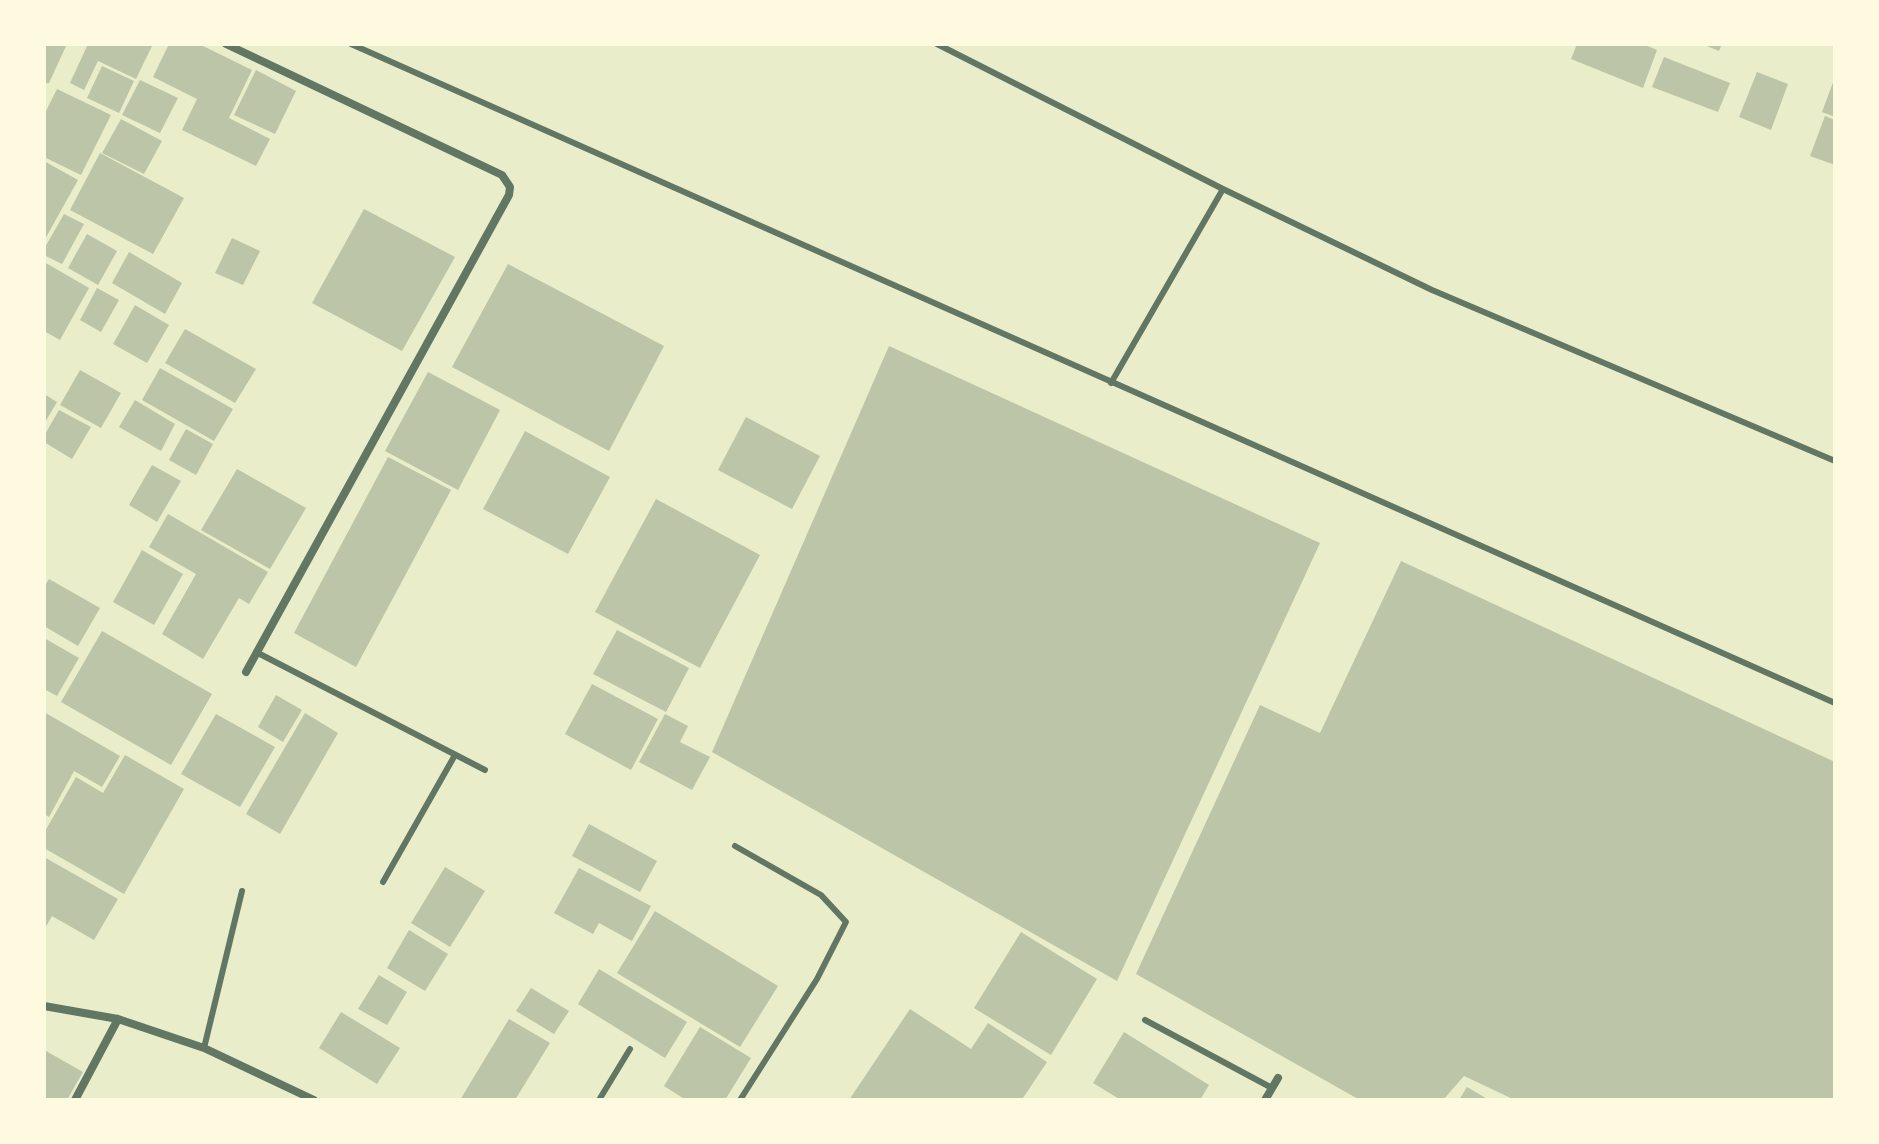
<!DOCTYPE html>
<style>
body{margin:0}
#map{position:relative;width:1879px;height:1144px;overflow:hidden;background:#e9edc9;font-family:Lora,serif}
canvas{display:block}
.frame{position:absolute;inset:0;border:46px solid #fefae0;pointer-events:none}
</style>
<div id="map">
<canvas width="1879" height="1144"></canvas>
<div class="frame"></div>
</div>
<script>
const context = document.querySelector('canvas').getContext('2d');
context.lineJoin = 'round';
function paint(path, color) {
  context.fillStyle = color;
  context.fill(path, 'evenodd');
}
function shape(rows) {
  const path = new Path2D();
  for (const r of rows) {
    path.moveTo(r[0], r[1]);
    for (let i = 2; i < r.length; i += 2) path.lineTo(r[i], r[i + 1]);
  }
  return path;
}
function strokePath(path, color, width, dash) {
  context.strokeStyle = color;
  context.lineWidth = width;
  context.lineCap = dash ? 'butt' : 'round';
  context.setLineDash(dash || []);
  context.stroke(path);
}
paint(shape([
 [44,44,67,44,49,83,44,84],
 [88,44,153,44,136,79,98,61,84,90,70,83],
 [169,44,199,44,252,70,229,118,270,139,256,166,182,130,197,99,153,77],
 [1577,44,1643,44,1657,50,1643,88,1571,59],
 [1702,44,1722,44,1719,51],
 [1664,57,1730,83,1718,112,1652,87],
 [102,66,134,81,119,113,87,98],
 [256,70,296,91,275,134,234,115],
 [1757,72,1788,84,1771,130,1739,117],
 [1835,77,1835,117,1822,112],
 [140,80,178,98,160,133,122,115],
 [57,89,111,115,81,175,44,157,44,115],
 [1825,116,1835,120,1835,165,1810,156],
 [121,119,162,141,144,174,102,153],
 [100,153,184,198,153,254,70,210],
 [44,161,78,180,44,241],
 [364,209,455,257,402,351,312,303],
 [64,214,84,224,62,264,44,255,44,249],
 [87,234,117,251,98,285,68,268],
 [232,238,260,251,243,285,215,273],
 [129,252,182,283,165,314,112,283],
 [44,262,89,288,60,340,44,331],
 [508,264,664,346,609,451,452,367],
 [97,288,119,300,101,332,80,320],
 [135,305,169,325,147,363,113,344],
 [185,329,256,369,235,403,165,363],
 [889,346,1320,543,1117,981,712,752],
 [160,368,233,409,214,441,142,400],
 [80,370,121,393,101,428,60,405],
 [428,372,500,410,458,490,385,451],
 [44,394,57,402,44,424],
 [135,400,175,424,161,451,119,427],
 [59,410,91,427,72,459,44,442,44,436],
 [746,417,820,456,792,509,718,470],
 [186,429,213,444,196,475,169,460],
 [525,431,610,477,568,554,483,509],
 [388,457,451,490,356,667,294,633],
 [152,465,181,481,157,522,129,505],
 [237,469,306,508,270,569,201,530],
 [656,499,760,555,700,668,595,612],
 [168,514,268,572,249,604,239,598,203,659,162,634,196,574,149,547],
 [142,550,183,574,154,625,113,602],
 [1401,561,1835,762,1835,1100,1515,1100,1464,1076,1443,1100,1360,1100,1136,974,1260,705,1320,733],
 [49,579,100,608,78,646,44,626,44,587],
 [617,630,689,668,666,712,593,674],
 [102,631,212,694,171,765,61,702],
 [44,638,79,658,57,696,44,689],
 [592,684,658,719,631,770,565,734],
 [276,695,302,710,283,742,258,727],
 [44,712,120,756,102,787,74,771,49,817,44,814],
 [305,713,338,733,280,834,246,814],
 [216,714,275,747,240,807,181,774],
 [665,714,688,726,680,742,710,757,692,790,639,762],
 [125,755,184,789,124,894,44,848,44,833,76,777,103,793],
 [589,824,657,861,640,892,572,856],
 [44,857,118,899,94,940,52,916,44,930],
 [445,867,485,891,450,947,411,923],
 [579,868,651,906,632,941,599,923,593,934,554,913],
 [655,911,778,986,740,1047,617,973],
 [409,930,448,954,425,991,387,968],
 [1021,932,1097,979,1051,1055,974,1008],
 [599,969,687,1022,665,1058,578,1004],
 [379,975,407,992,387,1025,358,1009],
 [531,988,569,1011,554,1034,516,1011],
 [910,1009,971,1049,988,1023,1047,1062,1023,1098,1027,1100,849,1100],
 [341,1012,400,1048,377,1084,319,1048],
 [509,1019,550,1043,515,1100,460,1100],
 [700,1027,751,1058,725,1100,686,1100,664,1086],
 [1124,1032,1209,1085,1200,1100,1121,1100,1093,1083],
 [46,1051,83,1072,67,1100,44,1100],
 [1467,1087,1489,1100,1459,1100]
]), '#bcc5a7');
strokePath(shape([
 [351,44,1835,703],
 [937,44,1223,189,1432,290,1835,461],
 [1111,383,1223,189],
 [256,652,485,770],
 [735,846,821,895,846,922,817,979,740,1100],
 [383,882,455,755],
 [1145,1020,1272,1088],
 [204,1048,242,891],
 [599,1100,630,1049]
]), '#617663', 6);
strokePath(shape([
 [226,44,502,175,510,187,509,195,246,672],
 [44,1006,118,1019,204,1048,314,1100],
 [75,1100,118,1019],
 [1265,1100,1278,1078]
]), '#617663', 8);
</script>
